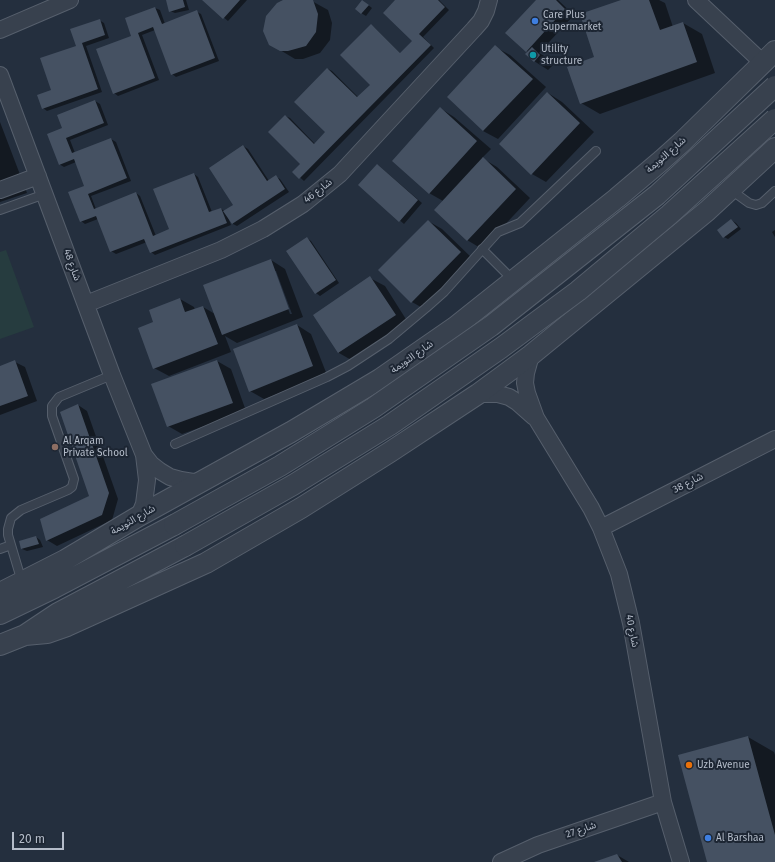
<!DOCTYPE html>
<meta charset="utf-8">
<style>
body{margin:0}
#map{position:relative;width:775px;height:862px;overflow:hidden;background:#242f3e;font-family:"Fira Sans",sans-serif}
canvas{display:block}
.scale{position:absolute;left:12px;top:832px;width:52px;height:18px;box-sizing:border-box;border:2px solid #b4bcc9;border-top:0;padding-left:5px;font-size:12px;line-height:14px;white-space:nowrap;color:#b4bcc9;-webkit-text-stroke:3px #1d2633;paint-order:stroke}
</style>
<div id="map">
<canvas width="775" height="862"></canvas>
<div class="scale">20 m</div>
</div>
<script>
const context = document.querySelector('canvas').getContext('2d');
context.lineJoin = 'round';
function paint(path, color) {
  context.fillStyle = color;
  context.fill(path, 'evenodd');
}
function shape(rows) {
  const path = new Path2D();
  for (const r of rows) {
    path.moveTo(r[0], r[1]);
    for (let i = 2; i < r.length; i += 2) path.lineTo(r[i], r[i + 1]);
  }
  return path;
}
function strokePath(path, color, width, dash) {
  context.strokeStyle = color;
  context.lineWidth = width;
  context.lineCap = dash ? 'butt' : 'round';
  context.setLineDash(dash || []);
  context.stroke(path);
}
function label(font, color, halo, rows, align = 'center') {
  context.font = font + ' "Fira Sans","Noto Sans Arabic",sans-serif';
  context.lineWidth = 4;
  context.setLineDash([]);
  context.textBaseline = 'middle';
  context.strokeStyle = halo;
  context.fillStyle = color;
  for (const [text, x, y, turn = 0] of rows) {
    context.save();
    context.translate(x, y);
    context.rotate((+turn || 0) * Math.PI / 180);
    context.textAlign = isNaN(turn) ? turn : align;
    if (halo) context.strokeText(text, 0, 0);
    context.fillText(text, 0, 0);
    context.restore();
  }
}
paint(shape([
 [6,250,34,327,0,339,0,252]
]), '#263c3f');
paint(shape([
 [167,0,186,0,189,10,175,13,170,11],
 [203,0,247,0,228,21],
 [285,0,310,0,328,10,332,23,330,40,320,53,303,59,295,59,270,44],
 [396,0,439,0,449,10,423,37,434,48,304,181,294,172,301,164,285,116,290,118,315,144,327,132,328,69,332,71,359,98,371,85,371,25,375,28,401,54,413,41],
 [537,0,558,0,574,15,539,53,546,57,554,64,548,70,534,61,527,51],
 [624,0,659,0,665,3,673,27,683,23,702,34,715,73,600,114,581,103,596,57],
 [363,1,372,8,366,16,361,13],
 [155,8,160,10,165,24,197,12,201,14,219,61,176,77,172,74,155,30,142,35,159,80,118,96,114,93,133,36],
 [99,20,104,23,109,38,86,46,102,92,47,111,43,108,77,46],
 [495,47,510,55,546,87,498,139,483,131],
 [548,93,562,102,594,132,546,182,532,174],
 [95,101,100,104,108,125,70,140,75,153,111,139,116,142,131,181,91,196,96,209,136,193,140,196,156,236,170,230,194,174,198,177,212,212,221,209,225,211,234,205,243,146,248,149,269,181,276,177,280,179,289,192,237,226,233,224,228,217,231,225,155,255,151,252,147,242,116,254,111,251,98,219,85,224,81,221,86,186,76,162,64,167,59,164,63,129],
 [440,108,454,117,491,149,482,158,497,167,530,198,482,249,467,240,443,201,429,193],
 [0,122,27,193,0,202],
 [378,165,422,203,404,224,360,185],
 [731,220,736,223,741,229,728,239,724,237],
 [428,221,442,229,475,261,426,310,412,302],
 [775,230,775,237,772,232],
 [307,238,311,241,339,283,320,296,316,293],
 [271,260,285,269,303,317,237,343,225,336,231,352,169,376,154,368,154,322,180,299,194,307,195,310,203,307,215,314],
 [274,271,276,271,292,314,290,314],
 [370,278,385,286,409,324,353,361,339,353,314,315],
 [297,325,311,334,327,375,264,399,250,391],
 [217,361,231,369,246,411,182,434,168,426],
 [15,362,25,367,37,401,0,415,0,367],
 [78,405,87,411,118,499,112,520,57,546,47,540,41,520,90,496],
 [36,537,40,540,43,547,27,551,22,549,20,542],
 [748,737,774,752,775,755,775,862,708,862],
 [617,855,629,862,596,862]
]), '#0007');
paint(shape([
 [166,0,183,0,185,7,169,12],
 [202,0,240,0,223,19],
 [283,0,313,0,318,14,316,32,306,46,288,51,280,51,269,45,263,31,266,16,277,3],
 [362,0,369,5,361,14,355,9],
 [395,0,438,0,445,7,419,34,431,45,299,179,292,172,300,164,268,132,285,115,314,144,325,132,294,102,327,68,357,97,370,85,340,55,371,24,400,53,412,41,383,13],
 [536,0,556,0,565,9,526,52,505,33],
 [621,0,649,0,660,30,683,22,697,62,580,104,567,67,594,57,580,14],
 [155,7,162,24,197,10,215,58,171,75,153,27,138,33,155,78,113,94,96,49,131,36,125,18],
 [100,19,105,35,82,43,98,89,42,109,37,95,51,90,40,58,76,46,70,29],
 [495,45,533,79,483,131,447,97],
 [532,47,540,55,534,62,525,54],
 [547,92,580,123,531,175,499,144],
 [95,100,104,123,66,138,72,153,111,138,127,178,88,194,94,209,136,192,153,236,169,229,153,189,194,173,209,212,221,208,227,223,150,253,144,239,110,252,96,216,80,222,68,192,84,186,74,159,59,165,47,134,62,128,57,115],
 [440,107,477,141,429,194,392,161],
 [243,145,267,181,276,175,285,189,232,224,223,211,233,205,209,168],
 [483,157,516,189,467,241,434,210],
 [377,164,418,200,399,222,358,185],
 [731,219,738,227,723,238,717,230],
 [428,220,461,252,411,303,378,270],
 [307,237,336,280,315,294,286,251],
 [271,259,289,309,222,335,203,285],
 [370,276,396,315,338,353,313,315],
 [180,298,185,312,203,306,218,344,153,369,138,328,153,322,149,310],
 [297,324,313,366,249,392,233,349],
 [15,360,28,396,0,406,0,366],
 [217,360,233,403,167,427,151,384],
 [78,404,109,493,102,515,46,541,40,519,89,496,60,412],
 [36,536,39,544,21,549,19,541],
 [748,736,775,835,775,862,707,862,678,755],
 [617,854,622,862,594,862]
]), '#455162');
const service = shape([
 [731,190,749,203,756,205,762,203,775,191],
 [0,210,45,194],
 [482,249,513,280],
 [175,444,327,377,348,366,389,339,426,308,444,292,498,232,520,223,596,151],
 [0,549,11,545],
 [22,582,8,535,8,529,11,518,21,510,68,490,72,487,74,479,52,416,52,406,59,397,112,375]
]);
const minor = shape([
 [696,0,763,63],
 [0,30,70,0],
 [0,75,112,375,144,455,147,480,144,504,139,516],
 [0,190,38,176],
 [86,304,221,250,263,229,303,204,340,174,474,29,481,21,486,11,489,0],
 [531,355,526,373,525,383,527,393,536,418,591,508,601,528,619,574,631,623,663,802,681,862],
 [478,394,498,394,509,397,517,402,534,417],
 [144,455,151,464,160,471,170,477,181,480,193,482,204,481],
 [601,528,775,439],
 [501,862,538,845,663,802]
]);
const tertiary = shape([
 [0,593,65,560,139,516,291,432,380,379,455,327,617,198,662,160,682,142,775,51],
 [0,614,54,588,174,525],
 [25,635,47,633,67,626,206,563,301,508,390,452,478,394,531,355,707,211,775,148],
 [0,645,25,635,58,613,185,546]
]);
strokePath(service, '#565f6c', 10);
strokePath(minor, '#565f6c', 18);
strokePath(tertiary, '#565f6c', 22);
strokePath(service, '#38414e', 8);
strokePath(minor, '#38414e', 16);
strokePath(tertiary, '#38414e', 20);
const tertiaryBridge = shape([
 [174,525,280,466,373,408,491,326,657,195,775,86],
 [185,546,293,485,390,425,501,348,578,291,669,215,775,119]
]);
strokePath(tertiaryBridge, '#565f6c', 22, []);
strokePath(tertiaryBridge, '#38414e', 20);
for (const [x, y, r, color] of [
 [535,21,4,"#3f7fe0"],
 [533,55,4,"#0f9aa8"],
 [55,447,4,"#8d6e63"],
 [689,765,4,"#e8710a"],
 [708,838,4,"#3f7fe0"]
]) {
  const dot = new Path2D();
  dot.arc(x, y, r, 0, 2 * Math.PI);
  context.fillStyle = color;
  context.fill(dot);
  strokePath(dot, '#1d2633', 1.5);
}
label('10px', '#b4bcc9', '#1d2633', [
 ["Care Plus",543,15],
 ["Supermarket",543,27],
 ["Utility",541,49],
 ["structure",541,61],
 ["Al Arqam",63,441],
 ["Private School",63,453],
 ["Uzb Avenue",697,765],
 ["Al Barshaa",716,838]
], 'left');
label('10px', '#b4bcc9', '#1d2633', [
 ["شارع الثويمة",666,155,-41],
 ["شارع 46",318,191,-38],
 ["شارع 48",72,265,70],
 ["شارع الثويمة",412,357,-35],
 ["شارع 38",688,483,-27],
 ["شارع الثويمة",133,520,-30],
 ["شارع 40",632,631,79],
 ["شارع 27",581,830,-19]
]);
</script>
